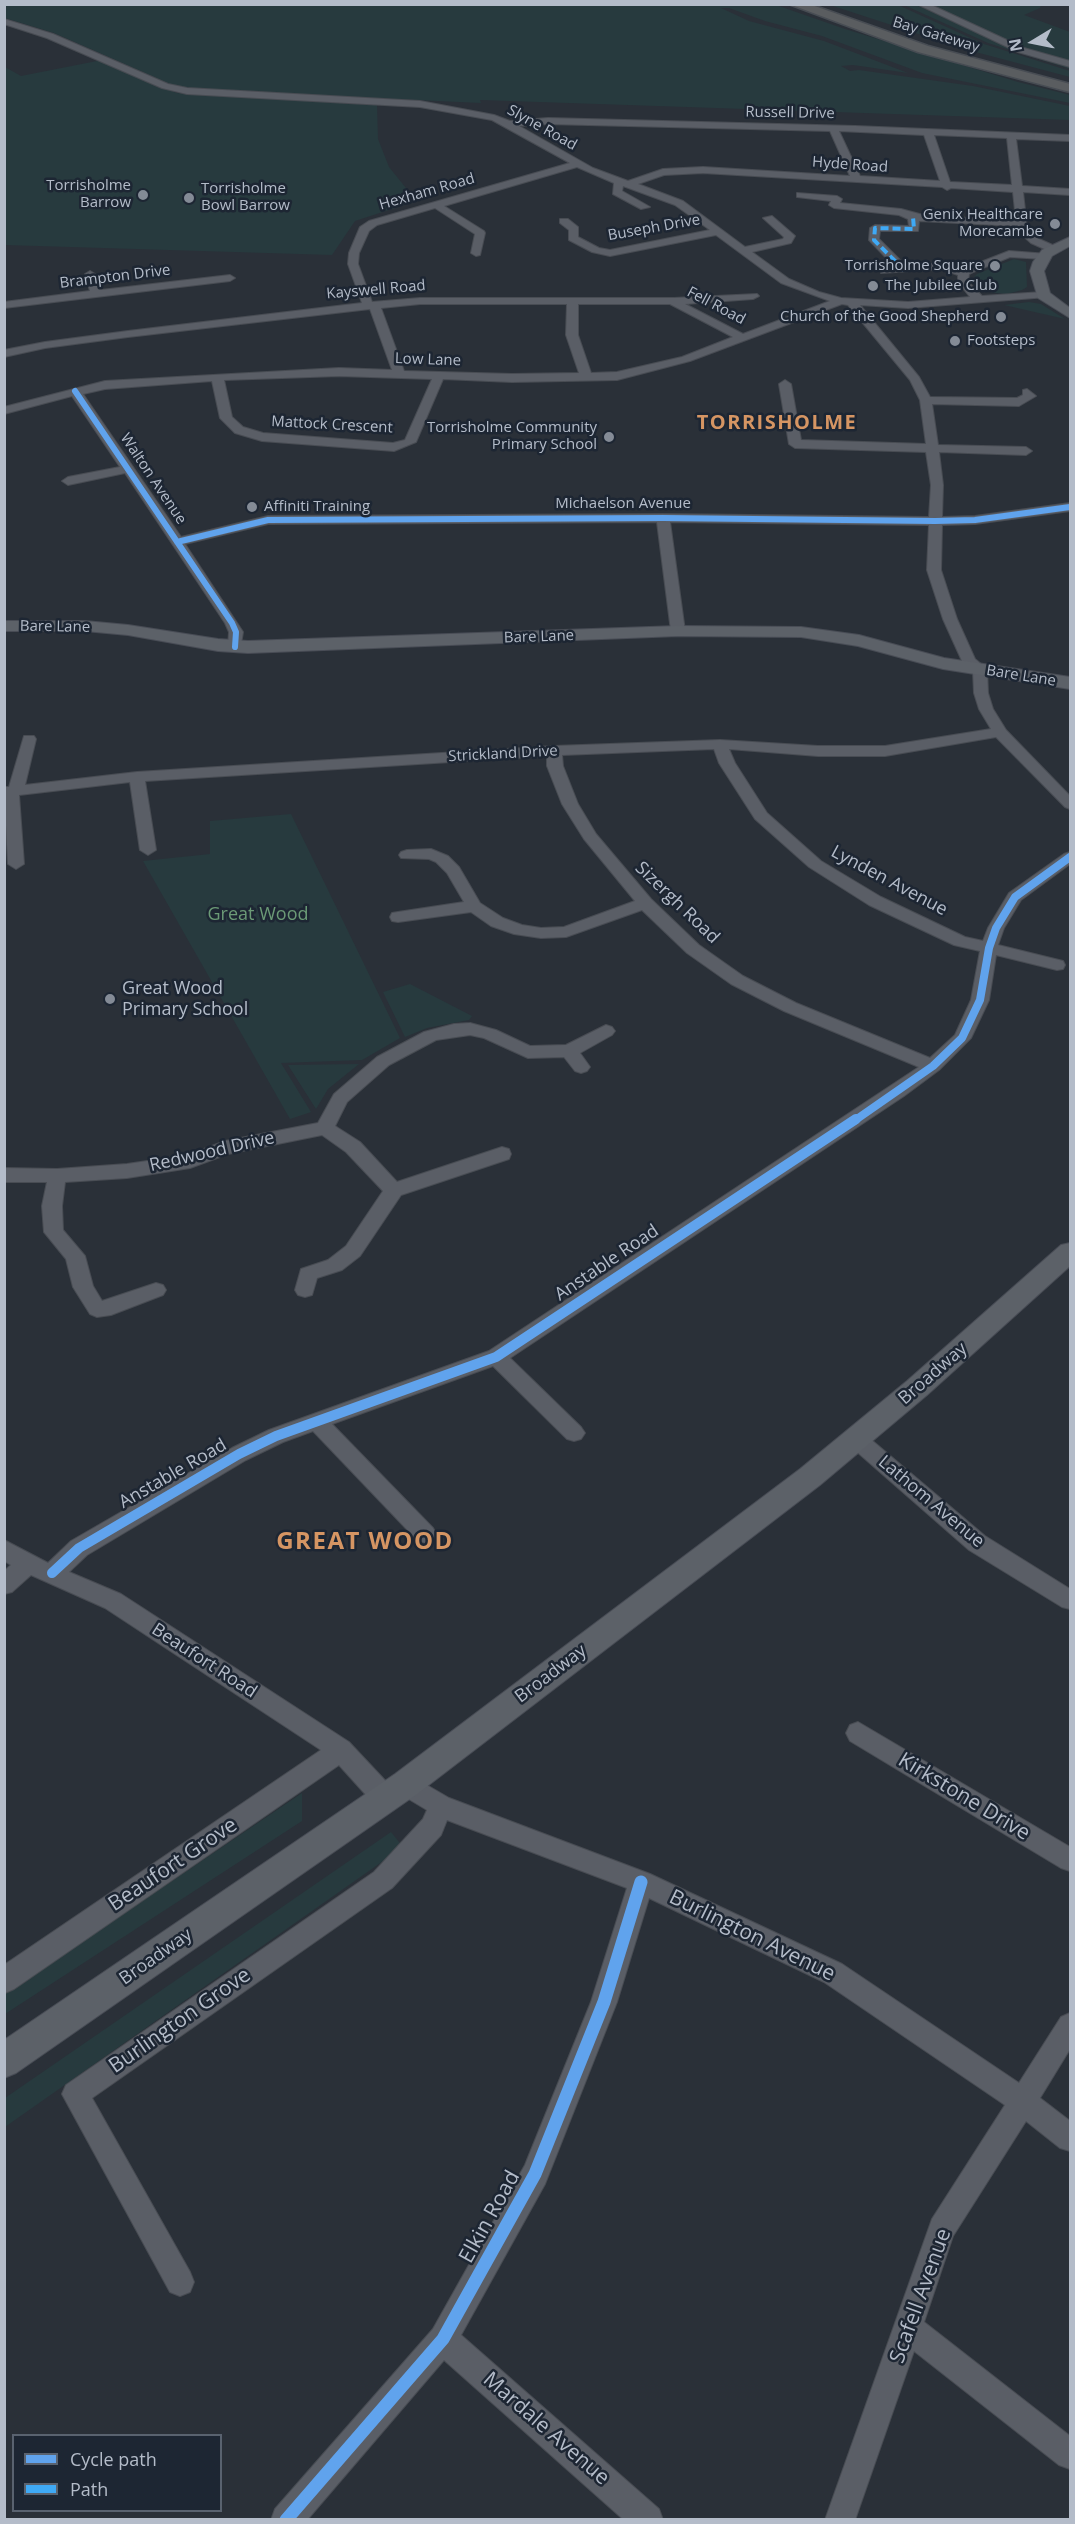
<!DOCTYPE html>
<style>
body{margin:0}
#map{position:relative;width:1075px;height:2524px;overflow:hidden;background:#2a3038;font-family:"Open Sans",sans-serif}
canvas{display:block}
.frame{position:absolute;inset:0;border:6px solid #b4bcc9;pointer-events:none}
.legend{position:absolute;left:12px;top:2434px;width:210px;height:78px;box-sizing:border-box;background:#1d2633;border:2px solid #59626f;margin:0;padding:8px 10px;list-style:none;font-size:18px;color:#b4bcc9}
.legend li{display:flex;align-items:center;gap:12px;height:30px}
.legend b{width:30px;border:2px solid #59626f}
.north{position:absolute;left:1003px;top:12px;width:60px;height:60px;-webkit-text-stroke:4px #1d2633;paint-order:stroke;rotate:260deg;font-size:16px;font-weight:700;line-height:24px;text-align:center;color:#b4bcc9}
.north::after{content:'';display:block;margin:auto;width:21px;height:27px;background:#b4bcc9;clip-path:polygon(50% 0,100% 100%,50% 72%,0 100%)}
</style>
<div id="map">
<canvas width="1075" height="2524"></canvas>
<div class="frame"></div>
<ul class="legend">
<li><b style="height:8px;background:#60a3ed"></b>Cycle path</li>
<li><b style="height:8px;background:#3fa9f5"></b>Path</li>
</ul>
<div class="north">N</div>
</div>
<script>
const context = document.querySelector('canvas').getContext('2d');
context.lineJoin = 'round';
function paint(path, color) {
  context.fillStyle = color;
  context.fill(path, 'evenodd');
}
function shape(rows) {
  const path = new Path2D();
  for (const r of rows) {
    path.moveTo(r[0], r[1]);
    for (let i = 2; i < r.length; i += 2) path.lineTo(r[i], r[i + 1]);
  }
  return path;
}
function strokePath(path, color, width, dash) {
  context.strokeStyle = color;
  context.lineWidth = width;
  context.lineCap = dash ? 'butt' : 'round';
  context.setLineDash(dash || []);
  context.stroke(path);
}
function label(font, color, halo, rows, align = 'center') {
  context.font = font + ' "Open Sans",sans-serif';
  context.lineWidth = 5;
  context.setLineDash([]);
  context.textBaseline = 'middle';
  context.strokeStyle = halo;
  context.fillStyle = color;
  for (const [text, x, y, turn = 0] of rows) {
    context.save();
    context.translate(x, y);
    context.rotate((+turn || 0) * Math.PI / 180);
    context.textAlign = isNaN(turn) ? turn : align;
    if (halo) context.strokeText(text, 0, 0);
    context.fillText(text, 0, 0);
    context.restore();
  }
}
paint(shape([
 [5,4,776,5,845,29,1018,82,1070,95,1070,103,922,73,822,36,765,21,729,8,721,8,749,21,824,41,908,73,853,65,841,66,850,71,859,70,973,86,1070,106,1070,120,480,100,481,103,198,90,170,84,54,33,5,18],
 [830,5,898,5,984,44,1070,71,1070,77,968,50],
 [904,5,916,5,1011,48,1047,61,1070,65,1070,69,988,43],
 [931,5,1041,5,1040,8,1024,15,1070,32,1070,62,1042,56],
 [102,60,177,93,377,105,378,139,389,167,410,193,430,191,438,194,355,221,332,255,5,245,5,67,21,76],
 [1014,259,1026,262,1027,287,1022,290,1007,294,996,293,986,291,974,283,974,277,977,274],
 [1029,302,1041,304,1065,319,1004,305],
 [291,814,400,1038,362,1060,281,1063,311,1112,290,1119,143,861,210,854,210,821],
 [410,984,472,1016,469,1020,427,1028,405,1037,383,992],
 [359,1064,328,1089,316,1109,288,1065],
 [302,1793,302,1821,5,2014,5,1994],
 [391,1832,403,1847,5,2127,5,2098]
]), '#273a3e');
const minor = shape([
 [917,4,929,4,1024,48,1070,61,1070,67,1018,52,917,4],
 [4,19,53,34,168,84,187,88,420,101,494,115,510,121,548,118,855,126,1070,135,1070,141,1016,139,1022,186,1070,189,1070,195,1023,192,1027,228,1039,239,1057,247,1057,251,1049,251,1031,243,1018,231,1016,226,919,221,918,231,880,231,879,239,906,266,942,263,963,269,1009,251,1048,254,1049,256,1044,259,1010,257,973,272,969,274,968,282,982,296,1043,292,1047,293,1047,297,908,308,860,305,919,377,930,397,1017,398,1023,395,1023,390,1027,389,1036,396,1019,406,932,404,938,445,1026,447,1032,451,1026,455,939,452,943,485,942,517,975,516,1070,503,1070,511,975,524,942,525,941,570,957,619,975,659,987,669,988,693,993,709,1006,730,1070,796,1070,809,1065,807,996,737,885,756,818,756,729,749,735,763,767,813,821,861,881,897,965,937,983,941,988,928,1009,893,1064,854,1070,852,1070,864,1021,900,1004,928,998,945,1063,961,1065,965,1063,969,1057,970,996,955,989,1000,971,1038,939,1070,904,1096,510,1358,581,1427,585,1433,581,1439,574,1441,567,1439,493,1366,332,1424,433,1528,436,1534,433,1540,425,1543,417,1540,313,1431,283,1442,246,1460,87,1555,69,1572,121,1594,349,1742,394,1790,397,1798,394,1806,385,1809,376,1806,339,1765,14,1989,5,1993,4,1965,321,1750,105,1608,31,1575,12,1592,4,1594,4,1571,11,1565,4,1561,4,1540,48,1563,71,1541,232,1448,269,1430,489,1351,919,1067,784,1011,731,984,687,953,642,910,566,937,541,938,514,934,491,926,471,912,398,922,392,921,390,917,392,913,398,912,464,902,447,873,436,862,429,859,401,858,399,855,401,852,407,850,431,849,448,856,459,867,480,903,503,918,522,925,541,928,564,927,635,901,584,839,562,804,547,766,547,756,145,781,156,850,148,855,140,850,130,782,19,795,24,864,16,869,8,864,4,787,9,787,24,736,34,736,36,739,25,785,137,772,554,746,720,740,818,746,885,746,991,729,979,709,974,693,973,671,962,661,943,619,927,570,929,525,670,522,685,631,678,635,671,631,657,522,268,524,185,544,243,632,240,650,230,650,228,647,229,632,225,623,125,473,68,485,62,481,68,477,120,467,72,396,4,414,4,407,105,381,339,368,392,370,370,309,128,337,45,348,4,357,4,350,45,342,128,331,362,303,348,264,349,253,360,227,369,221,570,163,492,120,420,107,187,94,162,88,47,38,4,24,4,19],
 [548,124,830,131,850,176,703,167,663,169,628,181,593,168,519,126,548,124],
 [839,131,924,135,940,181,860,176,839,131],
 [934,135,1007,138,1012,185,950,182,934,135],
 [577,167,614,183,613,194,641,209,650,207,622,191,623,186,675,205,710,230,610,250,599,248,578,237,578,227,568,219,560,219,560,223,569,230,569,240,592,252,610,256,716,235,781,283,830,301,743,334,685,304,753,299,759,296,757,294,674,298,420,298,372,302,358,264,359,253,369,231,377,225,435,208,475,234,471,253,476,256,480,255,485,233,484,231,444,206,577,167],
 [703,173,942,187,947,190,951,188,1013,192,1016,220,927,216,901,209,840,203,842,199,837,196,797,193,797,197,831,201,829,205,834,208,899,215,908,219,909,226,875,225,870,228,869,240,895,267,881,269,881,273,941,269,958,275,958,282,970,297,908,302,841,298,819,292,789,279,752,252,791,243,795,236,772,216,763,218,784,237,783,239,745,247,683,201,638,184,664,175,703,173],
 [420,304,567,304,566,335,579,373,512,374,404,371,381,308,420,304],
 [578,304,670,304,733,337,682,357,617,372,591,373,578,335,578,304],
 [842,304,848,305,910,380,920,400,926,444,801,440,791,384,785,380,779,384,789,444,795,448,926,452,931,485,929,517,663,514,268,516,181,537,83,394,105,389,212,381,220,418,235,433,262,441,394,451,416,442,443,379,512,382,617,380,690,361,842,304],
 [339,376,432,379,405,440,393,443,263,433,243,427,232,417,224,380,339,376],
 [714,749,719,763,755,819,809,867,869,905,954,945,980,951,971,1000,955,1035,930,1058,796,1003,743,976,699,945,651,899,596,834,578,804,563,766,562,755,714,749],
 [90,271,95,274,101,290,230,275,235,278,230,281,4,308,4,302,90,291,85,274,90,271],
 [470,1023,496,1030,530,1046,566,1045,606,1025,612,1027,615,1031,612,1035,580,1053,590,1067,587,1071,581,1073,575,1071,564,1057,528,1058,484,1038,470,1035,436,1040,389,1065,347,1102,335,1126,360,1142,397,1182,502,1147,509,1149,511,1154,509,1159,401,1195,360,1256,342,1270,317,1278,312,1295,305,1297,298,1295,295,1290,301,1269,328,1260,346,1246,383,1191,346,1152,322,1135,228,1154,190,1168,127,1178,65,1182,62,1206,63,1230,85,1256,93,1286,102,1301,156,1283,163,1285,166,1290,163,1295,111,1315,97,1317,90,1314,73,1287,66,1259,44,1232,42,1206,47,1182,4,1182,4,1168,57,1169,127,1164,188,1155,225,1141,318,1123,334,1094,377,1057,424,1032,454,1024,470,1023],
 [855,1430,862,1432,985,1536,1070,1589,1070,1609,1062,1607,969,1550,848,1444,844,1438,848,1432,855,1430],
 [858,1722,1070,1847,1070,1871,1061,1868,850,1741,846,1733,850,1725,858,1722],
 [406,1773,449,1798,650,1874,842,1964,1019,2083,1061,2017,1070,2013,1070,2049,1040,2098,1070,2121,1070,2151,1060,2148,1026,2121,953,2236,924,2322,1070,2436,1070,2469,1059,2465,914,2351,855,2520,825,2520,932,2219,1005,2105,824,1982,649,1898,617,2002,545,2184,461,2335,659,2509,663,2520,624,2520,444,2360,307,2520,271,2520,275,2509,433,2329,525,2165,591,2002,627,1888,447,1820,441,1835,392,1888,92,2098,190,2272,194,2282,190,2292,180,2296,170,2292,62,2094,66,2085,374,1872,423,1819,427,1810,397,1792,394,1784,397,1776,406,1773]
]);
const major = shape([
 [1070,237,1070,246,1052,256,1044,271,1050,293,1070,308,1070,318,1038,298,1030,271,1033,262,1042,250,1070,237],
 [4,621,85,621,128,625,218,639,248,641,678,626,801,627,859,635,944,658,1070,677,1070,689,943,669,858,646,801,637,678,636,248,653,218,651,128,635,85,631,4,631,4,621],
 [1070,1243,1070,1266,927,1395,820,1485,417,1794,16,2073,4,2078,4,2040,395,1774,800,1469,907,1381,1061,1245,1070,1243]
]);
const highway = shape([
 [789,4,809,4,928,46,1070,84,1070,92,918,52,789,4]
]);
strokePath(minor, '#484c53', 2);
strokePath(major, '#484c55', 2);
strokePath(highway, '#474c53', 3);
paint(minor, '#5a5e66');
paint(major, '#5c6168');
paint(highway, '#5a5d60');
strokePath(shape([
 [904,270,874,240,875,228,914,229,913,217]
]), '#3fa9f5', 4, [8, 4]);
strokePath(shape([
 [75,391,232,623,236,632,235,647],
 [177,542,268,520,663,518,935,521,975,520,1070,507]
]), '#60a3ed', 6);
strokePath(shape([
 [854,1121,933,1066,962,1038,980,1000,989,948,996,928,1015,897,1070,857]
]), '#60a3ed', 8);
strokePath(shape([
 [52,1573,79,1548,239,1454,276,1436,496,1357,856,1119]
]), '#60a3ed', 10);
strokePath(shape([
 [286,2520,443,2339,535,2174,604,2002,641,1882]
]), '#60a3ed', 13);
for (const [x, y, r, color] of [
 [143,195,6,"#848b96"],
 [189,198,6,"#848b96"],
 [1055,224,6,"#848b96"],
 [995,266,6,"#848b96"],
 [873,286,6,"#848b96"],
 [1001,317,6,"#848b96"],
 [955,341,6,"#848b96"],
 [609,437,6,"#848b96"],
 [252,507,6,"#848b96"],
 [110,999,6,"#848b96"]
]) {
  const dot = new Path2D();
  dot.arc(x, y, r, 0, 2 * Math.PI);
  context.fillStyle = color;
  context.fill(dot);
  strokePath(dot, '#1d2633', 2);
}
label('15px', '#b4bcc9', '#1d2633', [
 ["Bay Gateway",936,35,17],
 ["Russell Drive",790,113,1],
 ["Slyne Road",542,128,29],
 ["Hyde Road",850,165,4],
 ["Hexham Road",427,192,-16],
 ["Buseph Drive",654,228,-10],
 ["Brampton Drive",115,277,-7],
 ["Kayswell Road",376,290,-5],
 ["Fell Road",716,306,28],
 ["Low Lane",428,360,2],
 ["Mattock Crescent",332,425,3],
 ["Walton Avenue",153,479,56],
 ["Michaelson Avenue",623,504],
 ["Bare Lane",55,627,1],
 ["Bare Lane",539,637,-2],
 ["Bare Lane",1021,676,9],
 ["Strickland Drive",503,754,-3]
]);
label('15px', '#b4bcc9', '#1d2633', [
 ["Torrisholme",131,186],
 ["Barrow",131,203],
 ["Torrisholme",201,189,"left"],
 ["Bowl Barrow",201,206,"left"],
 ["Genix Healthcare",1043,215],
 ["Morecambe",1043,232],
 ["Torrisholme Square",983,266],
 ["The Jubilee Club",885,286,"left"],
 ["Church of the Good Shepherd",989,317],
 ["Footsteps",967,341,"left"],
 ["Torrisholme Community",597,428],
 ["Primary School",597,445],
 ["Affiniti Training",264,507,"left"]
], 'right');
label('18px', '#b4bcc9', '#1d2633', [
 ["Lynden Avenue",889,881,28],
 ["Sizergh Road",677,903,44],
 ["Redwood Drive",212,1152,-13],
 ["Anstable Road",607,1263,-34],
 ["Broadway",933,1374,-41],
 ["Anstable Road",173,1474,-30],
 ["Lathom Avenue",931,1502,40],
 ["Beaufort Road",204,1661,33],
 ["Broadway",551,1674,-37],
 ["Broadway",156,1957,-35]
]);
label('18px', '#6b9a76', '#1d2633', [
 ["Great Wood",258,915]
]);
label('18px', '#b4bcc9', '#1d2633', [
 ["Great Wood",122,989],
 ["Primary School",122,1010]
], 'left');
context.letterSpacing = '1.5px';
label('bold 20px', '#d59563', '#1d2633', [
 ["TORRISHOLME",777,423]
]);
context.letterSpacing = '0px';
label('21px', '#b4bcc9', '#1d2633', [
 ["Kirkstone Drive",964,1797,31],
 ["Beaufort Grove",173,1865,-34],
 ["Burlington Avenue",752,1936,26],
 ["Burlington Grove",180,2021,-35],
 ["Elkin Road",490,2217,-61],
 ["Scafell Avenue",921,2296,-70],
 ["Mardale Avenue",546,2429,41]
]);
context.letterSpacing = '1.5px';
label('bold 24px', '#d59563', '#1d2633', [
 ["GREAT WOOD",365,1542]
]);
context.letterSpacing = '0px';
</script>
